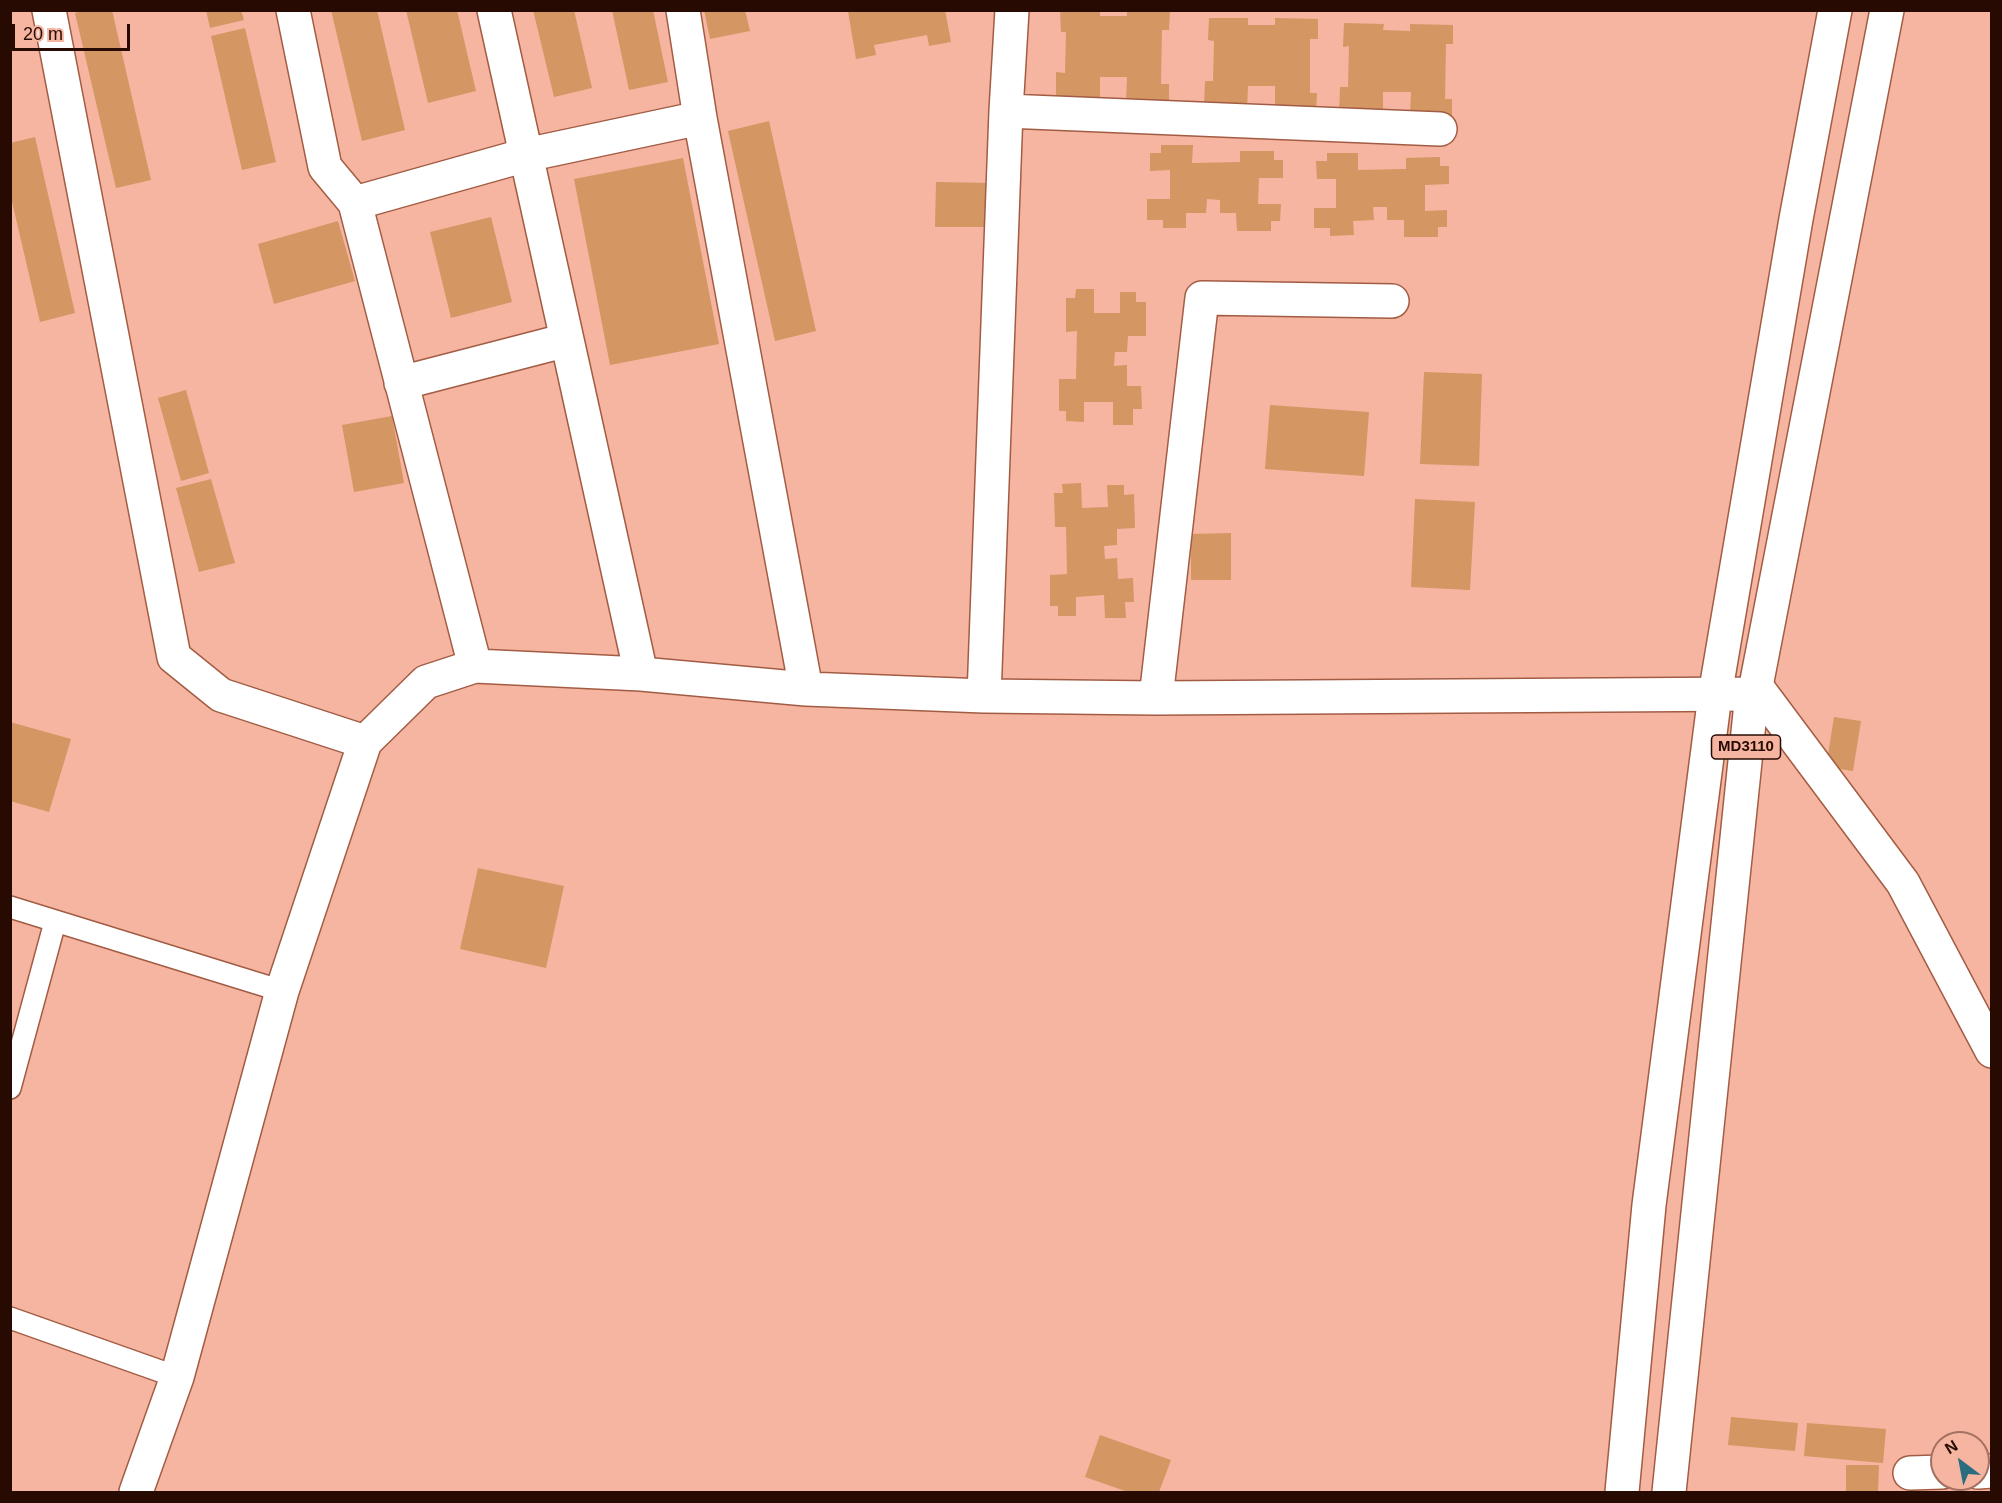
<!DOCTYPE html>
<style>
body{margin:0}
#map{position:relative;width:2002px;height:1503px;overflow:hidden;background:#f5b5a0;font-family:Helvetica,sans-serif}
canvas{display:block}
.frame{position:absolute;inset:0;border:12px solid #270b03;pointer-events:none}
.north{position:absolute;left:1930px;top:1431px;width:60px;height:60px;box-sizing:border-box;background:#f5b5a0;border:2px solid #a37161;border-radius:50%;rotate:328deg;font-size:16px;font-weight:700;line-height:24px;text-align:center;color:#270b03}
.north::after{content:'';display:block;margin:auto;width:21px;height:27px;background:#2b6d80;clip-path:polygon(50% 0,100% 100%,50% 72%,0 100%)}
.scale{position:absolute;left:12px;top:24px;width:118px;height:27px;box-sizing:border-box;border:3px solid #270b03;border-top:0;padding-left:8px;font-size:18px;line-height:21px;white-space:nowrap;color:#270b03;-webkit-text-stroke:4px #f5b5a0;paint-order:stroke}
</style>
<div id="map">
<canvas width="2002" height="1503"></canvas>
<div class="frame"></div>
<div class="north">N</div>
<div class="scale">20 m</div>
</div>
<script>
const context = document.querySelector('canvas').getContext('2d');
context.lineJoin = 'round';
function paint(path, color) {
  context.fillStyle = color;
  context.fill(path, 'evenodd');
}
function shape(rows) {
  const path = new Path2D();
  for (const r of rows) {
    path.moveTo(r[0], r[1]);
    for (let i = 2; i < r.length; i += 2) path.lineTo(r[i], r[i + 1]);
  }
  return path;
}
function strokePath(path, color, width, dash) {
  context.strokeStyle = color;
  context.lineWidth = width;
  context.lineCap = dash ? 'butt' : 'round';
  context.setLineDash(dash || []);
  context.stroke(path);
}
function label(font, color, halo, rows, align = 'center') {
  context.font = font + ' Helvetica,sans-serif';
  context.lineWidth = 4.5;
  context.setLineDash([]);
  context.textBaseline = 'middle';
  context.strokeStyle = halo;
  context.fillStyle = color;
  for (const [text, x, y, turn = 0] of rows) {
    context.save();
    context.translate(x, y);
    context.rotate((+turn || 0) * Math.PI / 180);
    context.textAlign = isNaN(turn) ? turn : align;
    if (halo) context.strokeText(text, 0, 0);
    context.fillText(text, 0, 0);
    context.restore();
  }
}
paint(shape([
 [85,10,112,10,151,180,116,188,75,13],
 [206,10,241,10,244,20,210,28],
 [331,10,377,10,405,130,362,141],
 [406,10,457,10,476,91,428,103],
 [533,10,574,10,592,88,554,97],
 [612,10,653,10,668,82,629,90],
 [704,10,745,10,750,31,710,39],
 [853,10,945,10,951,42,929,46,927,35,874,45,876,55,856,59,848,11],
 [1060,10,1100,10,1100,16,1127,16,1127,10,1170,10,1169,30,1162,30,1161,84,1169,84,1169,102,1126,101,1127,77,1100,77,1100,101,1056,101,1056,72,1065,73,1066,32,1061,32],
 [1209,18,1248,18,1248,25,1275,25,1275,18,1318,19,1318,39,1310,39,1310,93,1317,93,1316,110,1275,110,1275,86,1248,86,1247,110,1204,109,1205,81,1213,81,1214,41,1208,40],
 [1344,23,1384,24,1383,30,1410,31,1410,24,1453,25,1453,44,1446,44,1445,99,1452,99,1452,116,1410,115,1411,92,1383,92,1383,116,1339,115,1340,87,1348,87,1349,46,1343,47],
 [245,28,276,162,242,170,211,36],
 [769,121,816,331,775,341,728,131],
 [35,137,75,313,40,322,10,193,10,143],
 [1161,145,1193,145,1192,163,1240,162,1240,151,1274,151,1274,160,1283,160,1283,178,1259,178,1258,204,1281,204,1280,221,1271,221,1271,231,1237,231,1236,213,1220,213,1220,200,1207,199,1206,213,1186,213,1186,228,1163,228,1163,220,1147,220,1147,199,1170,199,1170,170,1150,171,1150,153,1161,153],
 [1327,153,1358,153,1358,170,1406,169,1406,158,1440,157,1440,166,1449,166,1449,184,1425,185,1425,211,1447,210,1447,227,1438,227,1438,237,1404,237,1404,220,1387,220,1387,207,1373,207,1374,220,1353,221,1354,235,1330,236,1330,228,1314,228,1314,208,1336,208,1336,179,1317,179,1316,161,1327,161],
 [683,158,719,344,610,365,574,179],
 [936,182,993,183,992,227,935,227],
 [491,217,512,302,451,318,430,232],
 [338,221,355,281,274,304,258,244],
 [1076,289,1094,289,1094,313,1120,313,1120,292,1136,292,1136,302,1146,302,1146,336,1128,336,1127,352,1115,352,1114,366,1127,365,1127,386,1141,386,1142,409,1133,409,1133,425,1113,425,1113,402,1084,402,1084,422,1066,421,1066,411,1059,411,1059,379,1076,379,1077,331,1066,332,1066,298,1075,298],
 [1424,372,1482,374,1479,466,1420,464],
 [186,390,209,473,181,481,158,398],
 [1270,405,1369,412,1364,476,1265,469],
 [392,416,404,483,354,492,342,425],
 [211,479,235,563,199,572,176,488],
 [1081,483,1082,508,1108,507,1107,485,1124,485,1124,495,1134,494,1135,528,1117,529,1117,545,1104,546,1105,559,1117,558,1118,579,1133,578,1134,602,1125,602,1126,618,1105,618,1104,595,1076,597,1076,616,1058,616,1058,606,1050,606,1050,575,1067,574,1066,527,1055,527,1054,493,1063,493,1062,484],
 [1415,499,1475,502,1470,590,1411,587],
 [1231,533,1231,580,1191,580,1191,534],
 [1834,717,1861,721,1853,771,1826,767],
 [10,722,71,739,49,812,10,801],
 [478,868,564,886,546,968,460,949],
 [1731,1417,1798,1423,1795,1451,1728,1445],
 [1807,1423,1886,1429,1883,1463,1804,1456],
 [1100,1435,1171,1460,1159,1492,1128,1492,1085,1477],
 [1846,1465,1879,1465,1878,1492,1846,1492]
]), '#d49663');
const service = shape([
 [10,907,282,991],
 [10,1088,55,922],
 [10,1318,177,1377]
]);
const minor = shape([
 [49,10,174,657,221,695,365,742],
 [293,10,325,167,355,203,475,666],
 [494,10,641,674],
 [683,10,700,118,806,689],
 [1006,111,1440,129],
 [355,203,526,155,700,118],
 [401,383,567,340],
 [1756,686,1903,883,1992,1051],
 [984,696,1006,111,1012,10],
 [1156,698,1202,298,1392,301],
 [1978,1472,1992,1471],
 [1910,1473,1942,1472],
 [136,1492,177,1377,282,991,365,742,426,682,475,666,641,674,806,689,984,696,1156,698,1752,694]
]);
const primary = shape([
 [1622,1492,1649,1205,1715,695,1796,219,1835,10],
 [1669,1492,1752,694,1756,686,1887,10]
]);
strokePath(service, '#a35c44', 24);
strokePath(minor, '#a35c44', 36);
strokePath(primary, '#a35c44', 36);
strokePath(service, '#fff', 21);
strokePath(minor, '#fff', 33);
strokePath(primary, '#fff', 33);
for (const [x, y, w] of [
 [1746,747,69]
]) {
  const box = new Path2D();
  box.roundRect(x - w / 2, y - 12, w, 24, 4.5);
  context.fillStyle = '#f5b5a0';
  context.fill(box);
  strokePath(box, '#270b03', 1.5);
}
label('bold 15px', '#270b03', null, [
 ["MD3110",1746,747]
]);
</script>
